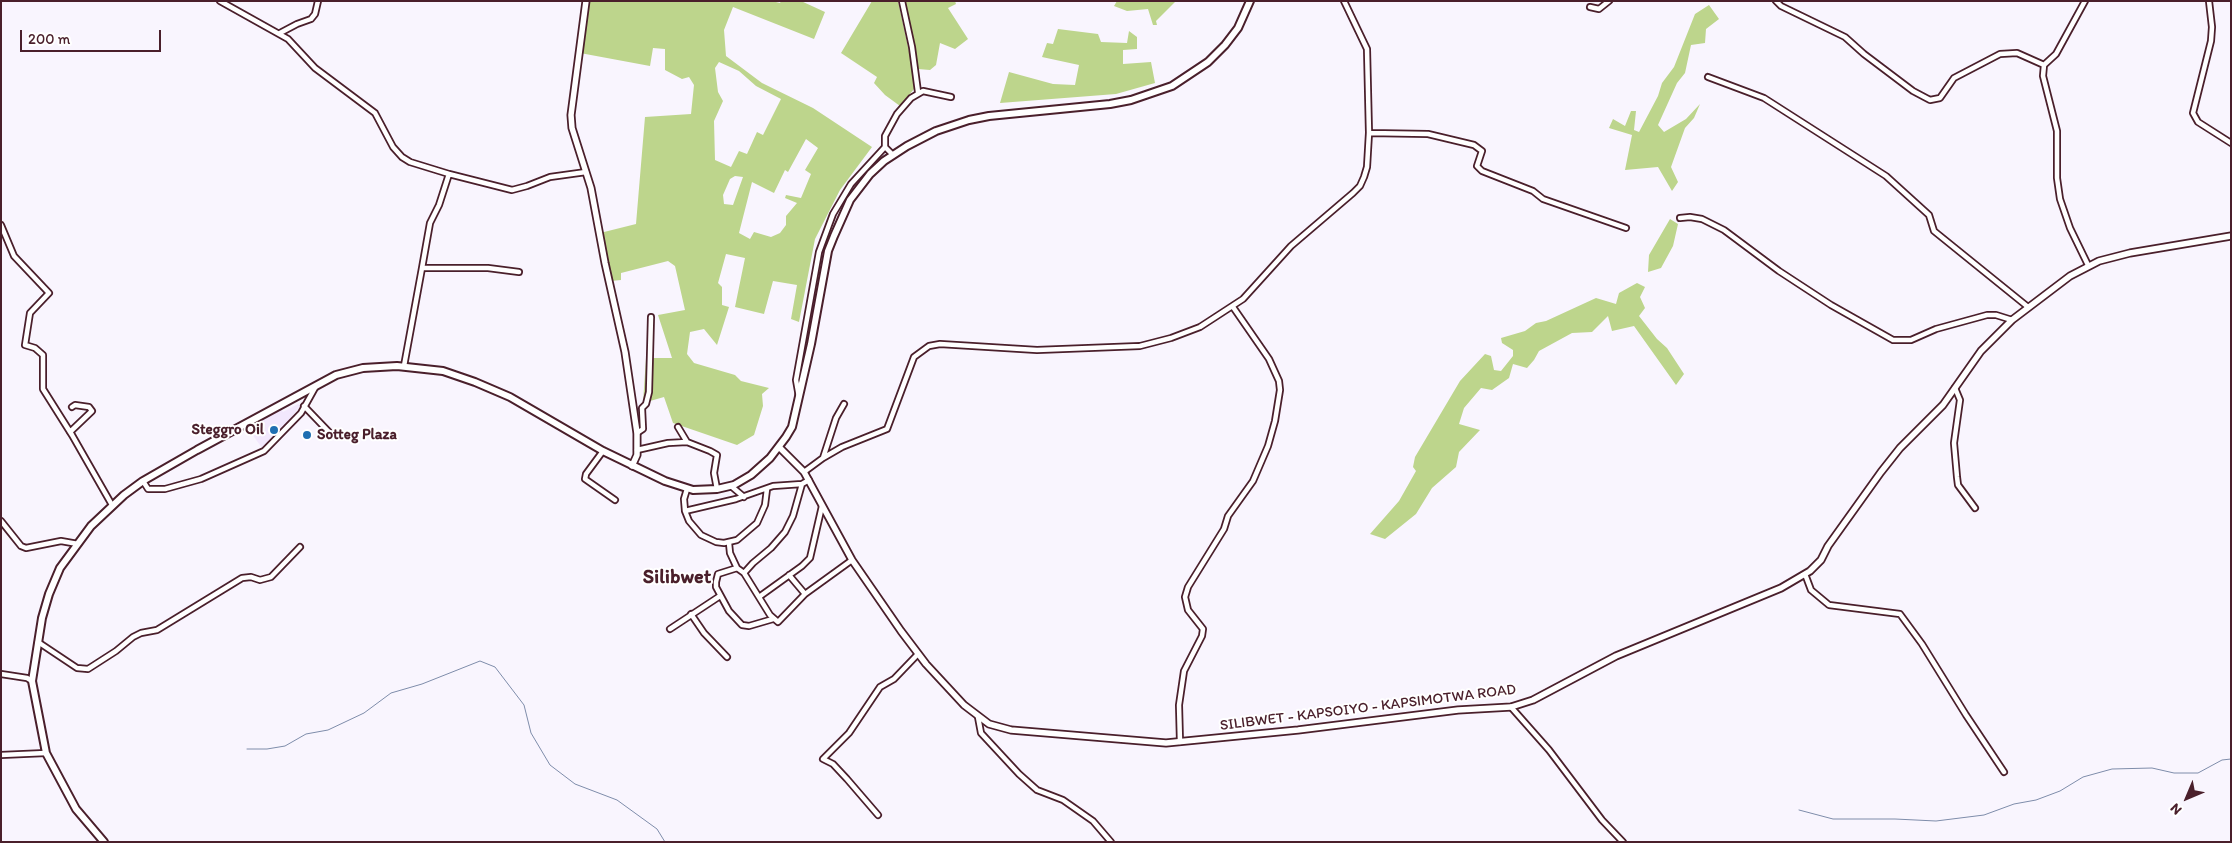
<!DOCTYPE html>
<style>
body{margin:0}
#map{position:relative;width:2232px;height:843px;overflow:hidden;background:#f9f5fe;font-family:Itim,sans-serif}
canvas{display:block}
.frame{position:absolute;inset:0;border:2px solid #4a1f2b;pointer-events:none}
.north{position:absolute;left:2162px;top:773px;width:50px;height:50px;-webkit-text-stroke:4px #fff;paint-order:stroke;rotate:225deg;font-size:14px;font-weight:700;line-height:20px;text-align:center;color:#4a1f2b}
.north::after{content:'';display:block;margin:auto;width:18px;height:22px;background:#4a1f2b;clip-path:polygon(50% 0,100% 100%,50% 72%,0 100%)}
.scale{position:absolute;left:20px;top:30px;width:141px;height:22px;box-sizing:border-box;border:2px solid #4a1f2b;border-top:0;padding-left:6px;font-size:15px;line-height:18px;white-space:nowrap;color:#4a1f2b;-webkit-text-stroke:4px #fff;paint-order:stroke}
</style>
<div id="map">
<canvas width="2232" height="843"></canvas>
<div class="frame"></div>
<div class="north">N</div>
<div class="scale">200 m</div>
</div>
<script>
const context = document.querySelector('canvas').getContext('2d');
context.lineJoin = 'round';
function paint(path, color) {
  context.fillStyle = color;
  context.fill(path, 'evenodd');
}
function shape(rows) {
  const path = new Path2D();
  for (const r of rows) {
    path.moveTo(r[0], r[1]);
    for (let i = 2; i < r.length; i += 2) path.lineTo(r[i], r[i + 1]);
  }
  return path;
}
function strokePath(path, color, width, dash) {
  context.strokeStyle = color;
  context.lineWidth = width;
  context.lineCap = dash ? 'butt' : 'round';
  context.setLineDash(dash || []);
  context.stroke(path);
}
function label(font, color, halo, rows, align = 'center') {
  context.font = font + ' Itim,sans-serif';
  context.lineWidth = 4;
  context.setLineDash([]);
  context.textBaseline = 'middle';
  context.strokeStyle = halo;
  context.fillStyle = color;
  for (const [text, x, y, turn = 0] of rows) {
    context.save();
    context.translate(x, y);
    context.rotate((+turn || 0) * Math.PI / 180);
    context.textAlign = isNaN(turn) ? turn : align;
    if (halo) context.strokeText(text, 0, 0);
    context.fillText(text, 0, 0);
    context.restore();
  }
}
paint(shape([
 [298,404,300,406,279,433,262,448,247,427,280,407,283,412]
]), '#f2e8fd');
paint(shape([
 [588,1,772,1,780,3,781,1,801,1,825,12,814,39,733,7,724,30,726,56,762,83,813,108,872,147,840,190,815,239,799,322,791,319,797,285,773,281,764,314,735,307,745,258,726,254,718,283,722,287,722,305,729,307,717,345,704,329,690,332,687,354,694,363,735,375,741,381,769,388,762,394,763,406,754,435,737,445,673,423,664,397,643,403,646,358,672,358,658,315,685,310,675,266,668,261,621,273,621,280,611,281,600,233,636,224,645,117,691,114,694,85,689,77,682,79,665,70,665,49,653,48,650,66,580,53],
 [719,62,739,71,756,86,781,99,763,135,757,132,747,154,739,151,731,167,715,160,714,121,723,101,718,92,715,68],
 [806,139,818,148,805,170,811,174,801,198,786,195,785,198,797,203,786,216,786,225,780,233,771,237,754,232,750,239,739,233,752,182,774,193,785,170,788,172],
 [735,176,743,177,733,205,724,204,723,195,730,179],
 [872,1,898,1,915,79,914,89,900,106,885,95,874,83,877,77,841,53],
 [903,1,955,1,956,4,948,8,968,39,955,49,940,43,936,65,930,70,918,69],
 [1117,1,1176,1,1156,21,1157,25,1153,25,1148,9,1127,11,1114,6],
 [1709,5,1719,19,1706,29,1705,43,1691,45,1685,73,1677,83,1658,125,1664,132,1686,119,1700,104,1694,118,1685,128,1671,167,1678,182,1672,191,1658,167,1625,170,1632,135,1609,128,1613,119,1625,126,1631,111,1636,111,1634,130,1639,132,1658,96,1662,83,1674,67,1695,14],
 [1058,29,1098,34,1101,42,1127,43,1129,31,1137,37,1137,49,1123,50,1123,64,1151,62,1155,83,1116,94,1000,103,1009,72,1053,84,1075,85,1079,65,1042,57,1047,43,1053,44],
 [1670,219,1678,224,1673,246,1661,268,1648,272,1649,255],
 [1637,283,1645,287,1640,297,1645,308,1639,316,1657,339,1667,348,1684,374,1676,385,1634,326,1612,331,1608,316,1592,332,1572,333,1539,351,1534,360,1527,368,1513,364,1509,378,1492,390,1481,388,1464,408,1459,424,1480,430,1459,452,1456,467,1432,488,1416,514,1385,539,1370,534,1399,501,1416,471,1413,467,1415,457,1460,381,1485,354,1491,356,1494,370,1501,371,1513,356,1513,350,1502,343,1501,338,1525,331,1536,323,1546,321,1596,298,1616,304,1619,293]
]), '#bdd58c');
strokePath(shape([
 [247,749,267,749,285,746,306,734,328,730,364,713,391,693,422,684,480,661,495,667,524,705,531,733,550,765,575,784,617,800,657,829,665,842],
 [1799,810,1833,819,1895,819,1936,821,1984,815,2014,804,2036,800,2060,791,2083,777,2112,769,2152,768,2174,773,2198,773,2222,760,2231,759]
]), '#7e8caa', 1);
const minor = shape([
 [220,1,288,39,315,68,375,113,393,147,402,157,410,162,449,174,512,190,527,186,550,177,586,172],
 [902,1,912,47,918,92],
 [1776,1,1781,6,1845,37,1864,54,1913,91,1930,100,1940,98,1954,78,2000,54,2017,53,2044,65],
 [2085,1,2056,54,2044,65,2043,76,2057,131,2057,178,2060,199,2070,228,2088,265],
 [2209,1,2212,27,2211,41,2193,113,2198,122,2231,143],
 [1590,7,1599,9,1609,1],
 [280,33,297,24,311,19,315,14,318,1],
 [1708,77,1764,98,1886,176,1929,215,1934,231,2028,307],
 [1369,133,1428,134,1474,145,1482,151,1477,166,1482,171,1533,191,1543,199,1626,228],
 [892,154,885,147,885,136,897,114,911,98,923,91,951,97],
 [449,174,439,205,430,223,422,268,488,268,519,272],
 [1680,218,1690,217,1702,219,1724,230,1779,271,1831,305,1893,340,1911,340,1936,329,1987,315,1996,315,2012,320],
 [1,225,14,256,49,293,30,313,25,345,35,348,43,355,43,389,72,435,112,505],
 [404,366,422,268],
 [1955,388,1960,400,1954,443,1957,477,1958,485,1975,508],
 [799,397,796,380,819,252,833,214,851,184,885,147],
 [304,406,329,432],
 [678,427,687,442],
 [70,432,92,411,89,407,75,405,72,407],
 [637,433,643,429,642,408,646,404,649,392,651,317],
 [637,450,668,443,687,442,710,451,717,455,714,473,717,489],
 [603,451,586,474,585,479,615,500],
 [823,458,836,418,844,404],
 [804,472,823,458,842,447,887,429,914,357,929,346,940,344,1037,350,1140,346,1171,338,1200,327,1243,299,1291,246,1353,193,1360,186,1364,177,1367,167,1369,133,1367,49,1344,1],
 [143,481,148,489,165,489,201,479,264,451,301,413,316,386],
 [731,486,744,497],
 [687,489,684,499,685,511,689,521,701,535,716,542,724,543,737,540,757,523,765,505,767,489],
 [685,511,736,499,773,486,802,484,809,480],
 [1,521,21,546,26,548,61,541,78,544],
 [729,543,730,553,737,568,744,573,770,615,778,622,805,594,852,560],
 [737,568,718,574,716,582,716,587,729,611,742,625,749,626,773,619],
 [744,573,753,563,771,548,785,532,793,516,802,484],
 [1805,574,1811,590,1829,605,1900,614,1922,644,1966,715,2004,772],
 [789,575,805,594],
 [759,597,802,566,810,558,822,506],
 [691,614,704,633,727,657],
 [670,629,720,596],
 [38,642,77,668,88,669,116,651,133,637,141,633,157,630,242,578,251,577,260,580,271,577,300,547],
 [1,674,27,678,32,681],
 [1511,707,1549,750,1602,820,1623,842],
 [978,717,981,733,1019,774,1037,790,1063,800,1093,821,1111,842],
 [1180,742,1179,705,1184,671,1202,636,1203,629,1188,610,1185,597,1188,587,1224,529,1228,516,1253,481,1268,446,1275,421,1280,390,1279,381,1269,359,1233,307],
 [1,755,46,753],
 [878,815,847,779,833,764,823,759,849,733,880,687,894,679,918,654]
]);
const tertiary = shape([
 [586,1,571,115,572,128,591,188,605,263,625,352,637,433,637,455,632,466],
 [779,447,804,472,852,560,901,631,926,664,964,705,989,724,1011,730,1166,743,1298,730,1458,710,1511,707,1533,700,1616,656,1781,588,1810,571,1821,560,1828,546,1881,472,1900,448,1943,405,1981,351,2012,320,2070,276,2099,261,2130,253,2231,236]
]);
const secondary = shape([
 [104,842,76,809,46,753,32,681,42,618,49,594,60,568,91,526,124,495,143,481,197,450,336,375,363,368,397,366,443,371,475,382,510,397,603,451,665,481,693,490,717,489,734,485,751,475,770,458,786,437,792,427,811,344,828,251,834,236,850,200,870,174,884,161,907,146,936,131,969,120,989,116,1110,104,1131,100,1172,86,1208,62,1225,45,1238,28,1250,1]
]);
strokePath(minor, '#4a1f2b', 8);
strokePath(tertiary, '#4a1f2b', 9);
strokePath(secondary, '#4a1f2b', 10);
strokePath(minor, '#fff', 4.5);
strokePath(tertiary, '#fff', 5.5);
strokePath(secondary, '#fff', 6);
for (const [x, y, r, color] of [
 [274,430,5,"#1f6fb2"],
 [307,435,5,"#1f6fb2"]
]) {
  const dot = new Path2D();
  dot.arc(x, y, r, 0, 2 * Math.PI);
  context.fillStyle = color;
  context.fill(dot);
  strokePath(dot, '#fff', 2);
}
label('bold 15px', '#4a1f2b', '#fff', [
 ["Steggro Oil",264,430],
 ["Sotteg Plaza",317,435,"left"]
], 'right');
label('15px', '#4a1f2b', '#fff', [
 ["SILIBWET - KAPSOIYO - KAPSIMOTWA ROAD",1368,708,-7]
]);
label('bold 20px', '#4a1f2b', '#fff', [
 ["Silibwet",677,578]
]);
</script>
